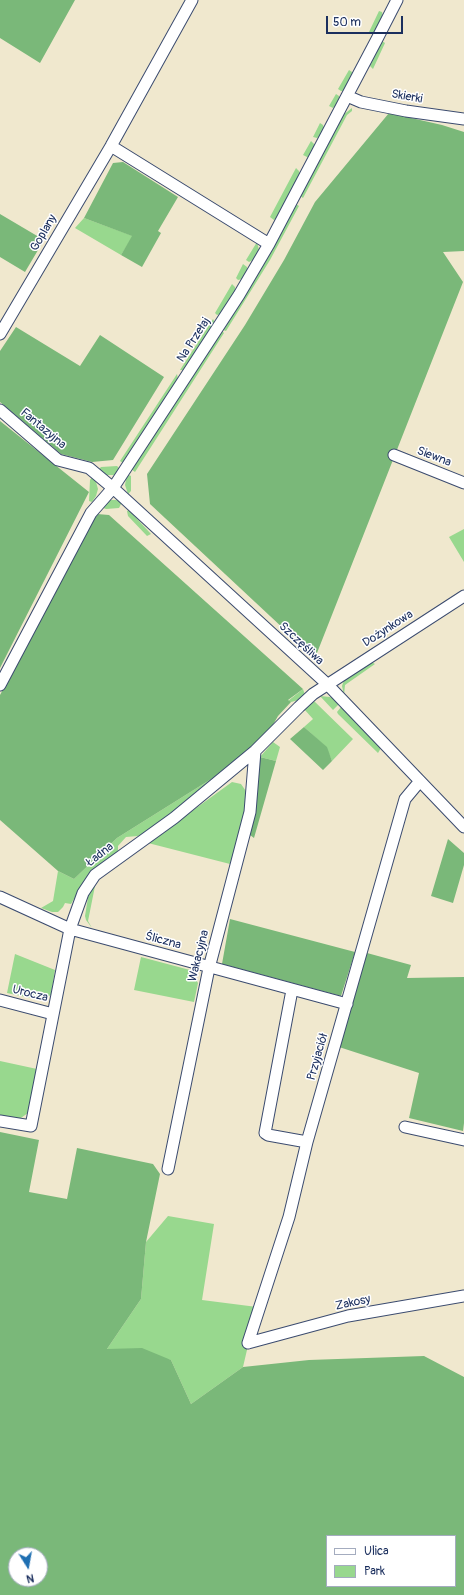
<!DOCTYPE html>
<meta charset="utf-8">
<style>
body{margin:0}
#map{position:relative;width:464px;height:1595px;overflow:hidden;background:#f0e8ce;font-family:Pangolin,sans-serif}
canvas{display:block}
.legend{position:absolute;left:326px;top:1535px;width:130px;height:52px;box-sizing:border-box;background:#fff;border:1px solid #a4acbf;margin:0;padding:5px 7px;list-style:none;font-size:12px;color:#1b2f5e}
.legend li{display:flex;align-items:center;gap:8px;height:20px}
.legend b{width:20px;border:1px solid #a4acbf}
.north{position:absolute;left:8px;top:1547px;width:40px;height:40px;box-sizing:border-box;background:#fff;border:1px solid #a4acbf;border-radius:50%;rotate:169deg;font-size:11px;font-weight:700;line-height:16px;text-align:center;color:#1b2f5e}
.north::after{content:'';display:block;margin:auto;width:14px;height:18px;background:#1f6fb2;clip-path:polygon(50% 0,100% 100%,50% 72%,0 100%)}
.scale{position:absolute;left:326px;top:16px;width:77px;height:18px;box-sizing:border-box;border:2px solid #1b2f5e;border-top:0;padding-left:5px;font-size:12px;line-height:14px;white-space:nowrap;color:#1b2f5e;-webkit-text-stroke:3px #fff;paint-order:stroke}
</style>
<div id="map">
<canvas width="464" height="1595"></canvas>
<ul class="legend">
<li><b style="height:5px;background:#fff"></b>Ulica</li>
<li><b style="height:11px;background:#98d88e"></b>Park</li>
</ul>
<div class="north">N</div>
<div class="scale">50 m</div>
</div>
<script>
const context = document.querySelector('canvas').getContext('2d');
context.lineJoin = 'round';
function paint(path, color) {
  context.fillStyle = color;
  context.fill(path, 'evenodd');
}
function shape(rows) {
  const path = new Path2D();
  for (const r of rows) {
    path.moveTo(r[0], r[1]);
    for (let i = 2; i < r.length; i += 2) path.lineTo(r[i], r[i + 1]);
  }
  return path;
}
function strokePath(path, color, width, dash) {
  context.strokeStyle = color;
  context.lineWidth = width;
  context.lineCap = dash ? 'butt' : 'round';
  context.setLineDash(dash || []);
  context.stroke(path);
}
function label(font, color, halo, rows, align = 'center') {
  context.font = font + ' Pangolin,sans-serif';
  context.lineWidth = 3;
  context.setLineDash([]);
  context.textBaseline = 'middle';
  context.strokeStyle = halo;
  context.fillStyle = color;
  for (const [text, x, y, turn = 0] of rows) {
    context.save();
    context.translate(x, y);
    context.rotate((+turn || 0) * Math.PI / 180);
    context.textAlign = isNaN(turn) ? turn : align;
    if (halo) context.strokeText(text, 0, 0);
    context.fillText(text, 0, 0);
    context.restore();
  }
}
paint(shape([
 [379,11,382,12,383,16,375,32,372,33,369,32],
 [382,41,385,43,373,69,370,66],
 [349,70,352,72,352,75,344,91,341,91,338,89],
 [336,94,339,96,340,100,333,108,329,106],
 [352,108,352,111,347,115,303,198,300,196,343,115],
 [320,123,323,125,324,128,319,137,317,138,313,137],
 [311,141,315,145,309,157,307,157,303,155],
 [296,168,299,171,300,174,277,218,274,220,270,217],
 [296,204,299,206,270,260,226,331,223,330,268,257],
 [84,218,133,236,121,255,75,228],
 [257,242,259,250,253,260,249,262,246,260],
 [243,264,247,267,247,270,242,279,238,280,236,278],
 [232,284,235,287,235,291,220,314,217,315,215,313],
 [213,319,215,323,184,370,180,370],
 [222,331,224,333,135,472,131,469],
 [177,374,178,379,123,463,120,461],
 [117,466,120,469,114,475,105,475,99,469,101,467],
 [127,474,131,476,131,491,128,494,125,485],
 [92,477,96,482,98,489,96,496,92,502,89,501,90,480],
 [110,500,116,500,122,502,119,508,106,509,101,507,104,503],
 [129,510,151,534,147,536,128,516,127,511],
 [464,529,464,562,449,537],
 [370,661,375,664,345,685,344,695,342,686,345,677],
 [303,689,305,695,299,700,291,702,288,701],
 [320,696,330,697,335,699,338,703,338,705,333,710],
 [314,701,353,739,332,761,326,747,304,727,313,719,304,709],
 [341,707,342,707,381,748,378,753,338,714,337,712],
 [273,742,280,747,276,761,260,757],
 [224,771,153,829,138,836,126,837,118,846,118,852,89,873,71,904,65,903,63,907,58,912,52,912,41,908,53,901,58,871,74,879,117,838],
 [232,782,241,784,250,797,230,864,148,843],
 [96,881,88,921,92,928,86,920,85,916,90,885],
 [15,954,55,970,51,995,40,1000,7,993],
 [141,957,190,970,198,983,194,1002,134,990],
 [0,1061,37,1069,28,1113,18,1120,0,1116],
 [168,1216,214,1224,202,1300,257,1307,243,1367,191,1404,171,1360,107,1349,141,1299,146,1242]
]), '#98d88e');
paint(shape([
 [0,0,75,0,40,63,0,38],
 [389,113,442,125,464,132,464,251,443,252,463,282,315,658,150,504,147,474,245,325,284,260,315,202],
 [123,162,178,197,158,231,161,233,142,267,121,255,132,236,84,218,113,163],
 [0,214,44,240,25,272,0,257],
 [16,327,80,366,100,335,164,377,113,460,92,462,61,454,0,402,0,351],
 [0,421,89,492,0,668],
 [97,514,109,515,303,689,288,700,291,702,278,716,270,730,224,771,117,838,74,879,58,871,0,820,0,695],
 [304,727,327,747,332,761,323,770,290,739],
 [260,757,276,761,254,838,250,835],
 [448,839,464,853,464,865,453,903,431,896],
 [230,919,355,952,341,996,222,964],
 [367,953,411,965,407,978,464,977,464,1123,463,1131,409,1118,419,1073,339,1047],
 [0,1132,39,1140,29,1192,67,1199,77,1148,153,1164,160,1174,146,1242,141,1299,107,1349,142,1348,171,1360,191,1404,243,1367,309,1360,424,1356,464,1377,464,1595,0,1595],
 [327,1536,455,1536,455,1586,327,1586],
 [16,1555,40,1555,40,1579,16,1579]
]), '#7ab879');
const minor = shape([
 [347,96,361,102,406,111,464,119],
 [111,146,269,244],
 [0,334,111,146,192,0],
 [0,410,58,460,89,468,113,488,327,684,464,827],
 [394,455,464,483],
 [0,685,91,513,113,488,181,384,239,295,269,244,377,39,397,0],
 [0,897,70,929,347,1004],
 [292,990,265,1133,268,1135,307,1142],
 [0,1000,53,1014],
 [0,1121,31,1126,70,929,83,893,95,875,174,818,255,751,299,707,313,694,464,596],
 [405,1127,464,1140],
 [168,1169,209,968,250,812,255,751],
 [248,1343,289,1217,307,1142,405,799,420,781],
 [248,1343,348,1316,464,1296]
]);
strokePath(minor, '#3b4b6f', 13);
strokePath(minor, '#fff', 11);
label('12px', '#1b2f5e', '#fff', [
 ["Skierki",407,97,10],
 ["Goplany",44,233,-60],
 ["Na Przełaj",194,340,-57],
 ["Fantazyjna",43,429,40],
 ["Siewna",434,457,21],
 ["Dożynkowa",388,629,-33],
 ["Szczęśliwa",301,644,43],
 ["Ładna",100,855,-38],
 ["Śliczna",163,941,15],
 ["Wakacyjna",199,956,-76],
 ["Urocza",30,994,14],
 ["Przyjaciół",318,1057,-74],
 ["Zakosy",353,1303,-12]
]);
</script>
